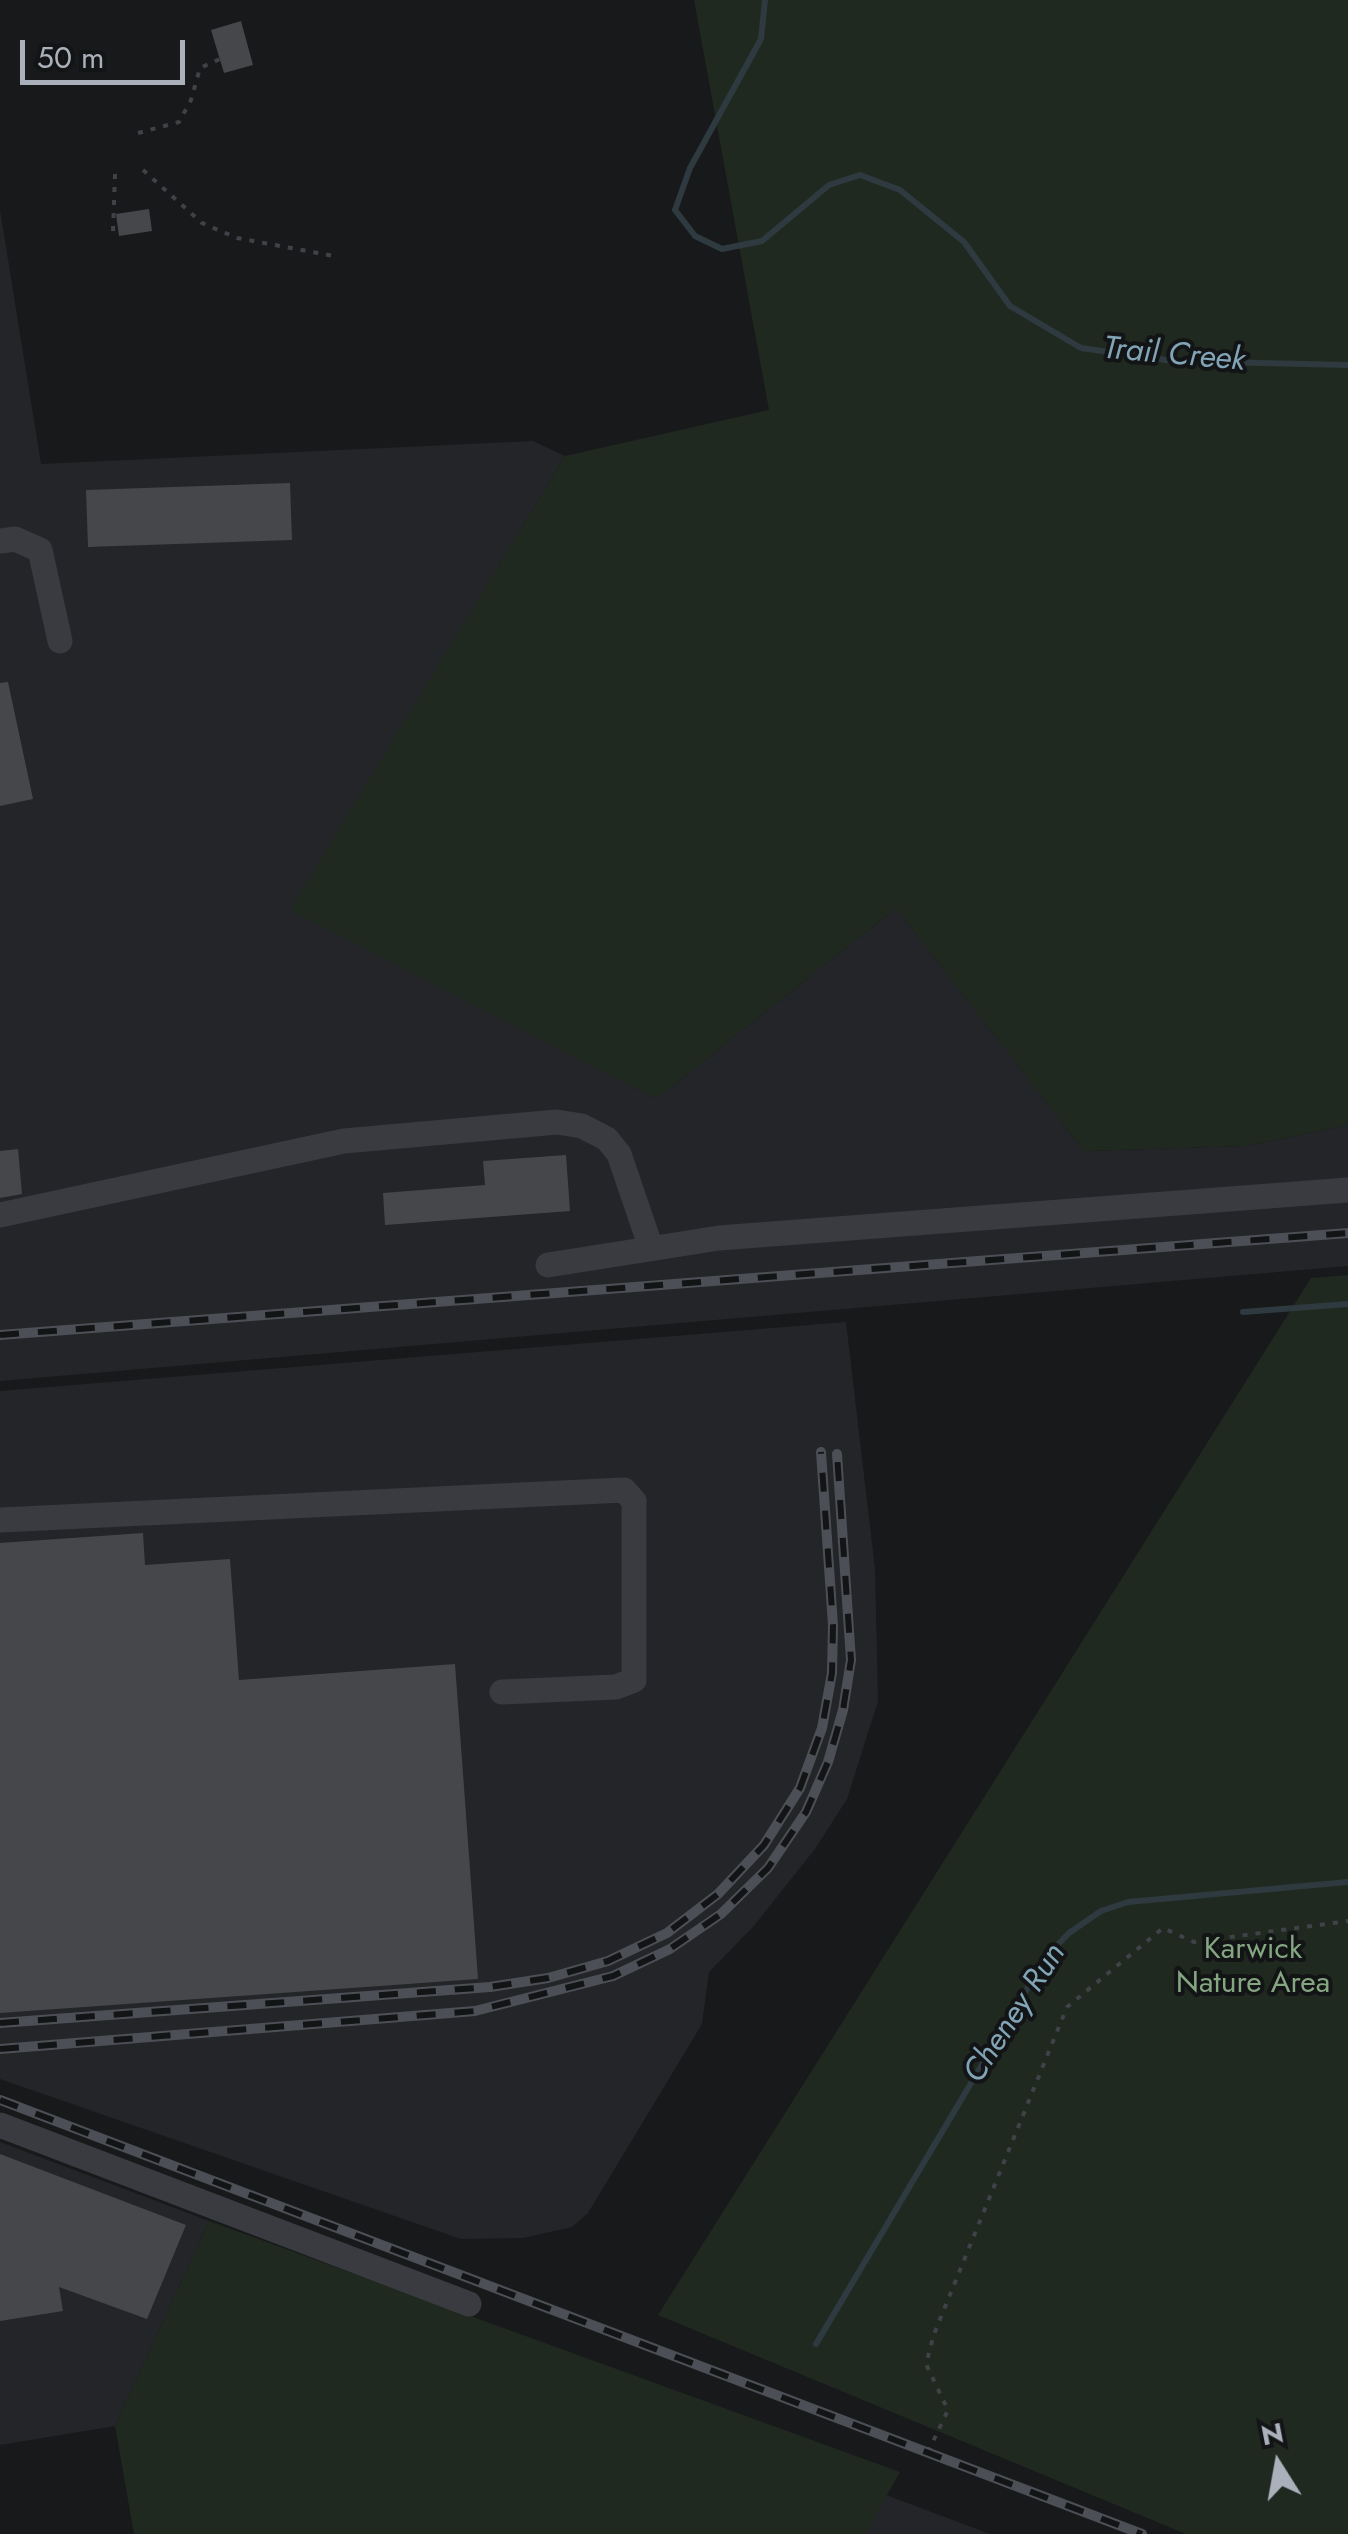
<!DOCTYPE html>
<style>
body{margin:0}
#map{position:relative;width:1348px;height:2534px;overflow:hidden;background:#18191b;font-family:Jost,sans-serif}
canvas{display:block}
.north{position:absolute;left:1228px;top:2414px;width:100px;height:100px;-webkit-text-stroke:8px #131416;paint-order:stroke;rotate:349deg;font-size:28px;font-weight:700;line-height:40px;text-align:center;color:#abb1bb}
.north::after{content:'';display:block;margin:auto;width:35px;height:45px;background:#abb1bb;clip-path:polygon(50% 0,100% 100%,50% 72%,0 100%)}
.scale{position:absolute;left:20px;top:40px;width:165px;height:45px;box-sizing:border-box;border:5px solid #abb1bb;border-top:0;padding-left:12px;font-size:30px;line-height:35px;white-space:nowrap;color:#abb1bb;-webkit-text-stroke:8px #131416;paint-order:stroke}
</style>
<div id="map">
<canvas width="1348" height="2534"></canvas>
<div class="north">N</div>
<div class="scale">50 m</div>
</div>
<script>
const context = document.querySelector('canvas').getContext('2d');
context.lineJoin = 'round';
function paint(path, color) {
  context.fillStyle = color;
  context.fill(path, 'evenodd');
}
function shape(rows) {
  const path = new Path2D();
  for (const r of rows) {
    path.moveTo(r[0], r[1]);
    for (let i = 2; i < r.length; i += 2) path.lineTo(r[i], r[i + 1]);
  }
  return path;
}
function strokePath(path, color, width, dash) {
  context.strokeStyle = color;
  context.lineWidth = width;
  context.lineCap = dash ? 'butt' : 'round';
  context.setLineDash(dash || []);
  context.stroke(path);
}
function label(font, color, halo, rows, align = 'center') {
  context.font = font + ' Jost,sans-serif';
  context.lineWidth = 8;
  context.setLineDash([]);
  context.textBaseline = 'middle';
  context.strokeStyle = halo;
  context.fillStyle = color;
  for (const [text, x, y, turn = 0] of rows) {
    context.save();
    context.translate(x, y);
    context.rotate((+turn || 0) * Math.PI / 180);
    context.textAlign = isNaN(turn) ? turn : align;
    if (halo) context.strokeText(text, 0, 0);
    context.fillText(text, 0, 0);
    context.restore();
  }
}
paint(shape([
 [0,210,41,464,533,441,565,456,291,909,656,1099,896,908,1084,1151,1245,1146,1348,1125,1348,1266,0,1381],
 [846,1322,875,1569,878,1701,847,1799,815,1849,753,1927,709,1972,702,2024,588,2213,572,2227,523,2238,461,2239,0,2079,0,1391],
 [0,2142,209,2221,115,2426,0,2445],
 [886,2495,990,2534,865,2534]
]), '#242528');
paint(shape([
 [694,0,1348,0,1348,1125,1245,1146,1084,1151,896,908,656,1099,290,910,565,456,769,410],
 [1348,1275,1348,2534,1186,2534,658,2315,1311,1278],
 [209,2221,900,2472,865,2534,134,2534,115,2426]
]), '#202920');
strokePath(shape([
 [765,0,761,39,690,168,675,210,695,236,722,249,762,241,829,185,860,175,900,190,964,242,1010,306,1081,348,1173,361,1348,365],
 [1243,1312,1348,1304],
 [816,2344,1046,1957,1069,1933,1101,1911,1128,1902,1348,1882]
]), '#2e3a3f', 6);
paint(shape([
 [241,21,253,65,224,73,211,30],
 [149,209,152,231,119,236,116,214],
 [290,483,292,540,88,547,86,490],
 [8,682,33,799,0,806,0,683],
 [18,1149,22,1194,0,1198,0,1151],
 [566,1155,570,1211,385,1225,383,1193,485,1185,483,1161],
 [143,1533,145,1565,230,1559,239,1680,455,1664,478,1979,0,2013,0,1543],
 [0,2154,186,2225,147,2319,59,2287,63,2311,0,2321]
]), '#45474b');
strokePath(shape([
 [138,133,179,122,191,100,200,68,220,59],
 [143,170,202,223,237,238,334,256],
 [113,231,115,174],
 [928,2452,948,2410,926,2364,934,2334,1067,2007,1163,1928,1194,1942,1348,1921]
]), '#3f4247', 4, [5, 8]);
strokePath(shape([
 [0,541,15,539,40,550,60,641],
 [0,1215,344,1141,557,1122,582,1126,607,1139,619,1154,651,1248],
 [548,1265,719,1238,1348,1190],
 [0,1520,624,1490,634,1501,634,1680,616,1687,502,1692],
 [0,2125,469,2304]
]), '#393b40', 25);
const rail = shape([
 [0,1335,1348,1233],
 [0,2023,490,1987,548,1978,608,1961,667,1933,718,1894,764,1845,800,1788,822,1728,832,1673,833,1625,821,1452],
 [0,2049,475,2011,613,1976,670,1949,721,1914,768,1868,806,1812,828,1762,843,1710,851,1660,837,1454],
 [0,2100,1142,2534]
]);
strokePath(rail, '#4c4f55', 10);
strokePath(rail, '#131416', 6, [19]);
label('30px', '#84a681', '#131416', [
 ["Karwick",1253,1951],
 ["Nature Area",1253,1985]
]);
label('italic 32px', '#81a4b6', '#131416', [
 ["Trail Creek",1174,356,5],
 ["Cheney Run",1016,2014,-57]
]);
</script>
